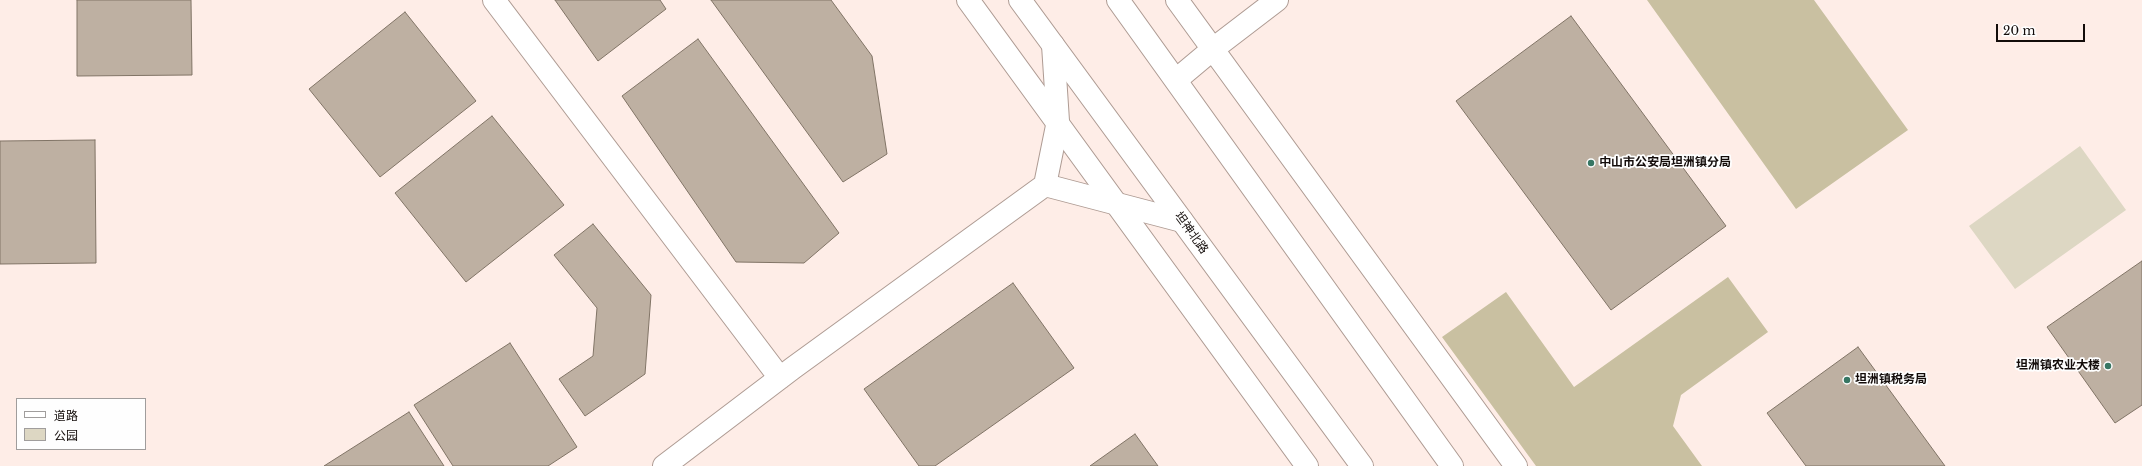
<!DOCTYPE html>
<meta charset="utf-8">
<style>
body{margin:0}
#map{position:relative;width:2142px;height:466px;overflow:hidden;background:#feede7;font-family:"Libre Baskerville","Noto Sans SC",serif}
canvas{display:block}
.legend{position:absolute;left:16px;top:398px;width:130px;height:52px;box-sizing:border-box;background:#fefefe;border:1px solid #a09d9c;margin:0;padding:5px 7px;list-style:none;font-size:12px;color:#130c0a}
.legend li{display:flex;align-items:center;gap:8px;height:20px}
.legend b{width:20px;border:1px solid #a09d9c}
.scale{position:absolute;left:1996px;top:24px;width:89px;height:18px;box-sizing:border-box;border:2px solid #130c0a;border-top:0;padding-left:5px;font-size:12px;line-height:14px;white-space:nowrap;color:#130c0a;-webkit-text-stroke:3px #fefefe;paint-order:stroke}
</style>
<div id="map">
<canvas width="2142" height="466"></canvas>
<ul class="legend">
<li><b style="height:5px;background:#fff"></b>道路</li>
<li><b style="height:11px;background:#ddd7c3"></b>公园</li>
</ul>
<div class="scale">20 m</div>
</div>
<script>
const context = document.querySelector('canvas').getContext('2d');
context.lineJoin = 'round';
function paint(path, color) {
  context.fillStyle = color;
  context.fill(path, 'evenodd');
}
function shape(rows) {
  const path = new Path2D();
  for (const r of rows) {
    path.moveTo(r[0], r[1]);
    for (let i = 2; i < r.length; i += 2) path.lineTo(r[i], r[i + 1]);
  }
  return path;
}
function strokePath(path, color, width, dash) {
  context.strokeStyle = color;
  context.lineWidth = width;
  context.lineCap = dash ? 'butt' : 'round';
  context.setLineDash(dash || []);
  context.stroke(path);
}
function label(font, color, halo, rows, align = 'center') {
  context.font = font + ' "Libre Baskerville","Noto Sans SC",serif';
  context.lineWidth = 3.5;
  context.setLineDash([]);
  context.textBaseline = 'middle';
  context.strokeStyle = halo;
  context.fillStyle = color;
  for (const [text, x, y, turn = 0] of rows) {
    context.save();
    context.translate(x, y);
    context.rotate((+turn || 0) * Math.PI / 180);
    context.textAlign = isNaN(turn) ? turn : align;
    if (halo) context.strokeText(text, 0, 0);
    context.fillText(text, 0, 0);
    context.restore();
  }
}
paint(shape([
 [2080,146,2126,210,2015,289,1969,226]
]), '#ddd7c3');
paint(shape([
 [1647,0,1814,0,1908,130,1796,209],
 [1728,277,1768,332,1681,395,1673,426,1702,466,1536,466,1442,337,1506,292,1574,387]
]), '#c9c0a1');
const building = shape([
 [77,0,191,0,192,75,77,76,77,0],
 [555,0,660,0,666,9,598,61,555,0],
 [711,0,831,0,872,56,887,154,843,182,711,0],
 [405,12,476,101,380,177,309,89,405,12],
 [1571,16,1726,226,1611,310,1456,101,1571,16],
 [698,39,839,233,804,263,736,262,622,96,698,39],
 [492,116,564,205,466,282,395,193,492,116],
 [95,140,96,263,0,264,0,141,95,140],
 [593,224,651,295,645,374,585,416,559,379,593,356,597,308,554,255,593,224],
 [2142,261,2142,405,2115,423,2047,327,2142,261],
 [1013,283,1074,368,935,466,919,466,864,389,1013,283],
 [510,343,577,447,548,466,453,466,414,405,510,343],
 [1858,347,1945,466,1806,466,1767,413,1858,347],
 [409,412,444,466,324,466,409,412],
 [1135,434,1158,466,1090,466,1135,434]
]);
paint(building, '#beb0a2');
strokePath(building, '#817466', 1);
const minor = shape([
 [494,0,780,378],
 [1176,80,1213,49,1277,0],
 [1045,185,1182,221],
 [664,466,793,368,1045,185,1058,121,1053,45]
]);
const major = shape([
 [968,0,1307,466],
 [1020,0,1362,466],
 [1118,0,1452,466],
 [1177,0,1516,466]
]);
strokePath(minor, '#ae9b93', 24);
strokePath(major, '#ae9b93', 24);
strokePath(minor, '#fff', 22);
strokePath(major, '#fff', 22);
for (const [x, y, r, color] of [
 [1591,163,4,"#377663"],
 [2108,366,4,"#377663"],
 [1847,380,4,"#377663"]
]) {
  const dot = new Path2D();
  dot.arc(x, y, r, 0, 2 * Math.PI);
  context.fillStyle = color;
  context.fill(dot);
  strokePath(dot, '#fefefe', 1.5);
}
label('bold 12px', '#130c0a', '#fefefe', [
 ["中山市公安局坦洲镇分局",1599,163],
 ["坦洲镇农业大楼",2100,366,"right"],
 ["坦洲镇税务局",1855,380]
], 'left');
label('12px', '#130c0a', '#fefefe', [
 ["坦神北路",1191,233,54]
]);
</script>
